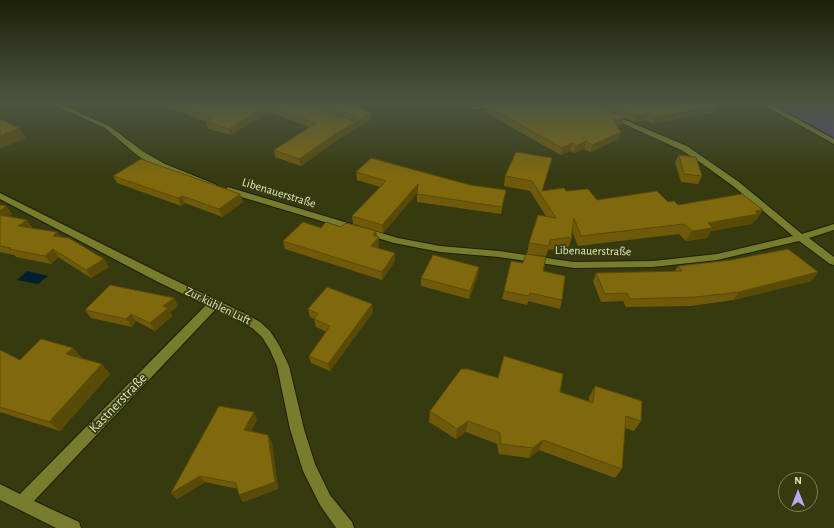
<!DOCTYPE html>
<meta charset="utf-8">
<style>
body{margin:0}
#map{position:relative;width:834px;height:528px;overflow:hidden;background:#373a0f;font-family:"Alegreya Sans",sans-serif}
canvas{display:block}
.north{position:absolute;left:778px;top:472px;width:40px;height:40px;box-sizing:border-box;background:#373a0f;border:1px solid #7c7f56;border-radius:50%;rotate:0deg;font-size:11px;font-weight:700;line-height:16px;text-align:center;color:#e3e7c0}
.north::after{content:'';display:block;margin:auto;width:14px;height:18px;background:#baaaf6;clip-path:polygon(50% 0,100% 100%,50% 72%,0 100%)}
</style>
<div id="map">
<canvas width="834" height="528"></canvas>
<div class="north">N</div>
</div>
<script>
const context = document.querySelector('canvas').getContext('2d');
context.lineJoin = 'round';
function fillPath(path, color) { context.fillStyle = color; context.fill(path, 'evenodd'); }
const shape = rows => new Path2D(rows.map(r => 'M' + r).join(''));
function stroke(path, color, width, dash) { context.strokeStyle = color; context.lineWidth = width; context.lineCap = dash ? 'butt' : 'round'; context.setLineDash(dash || []); context.stroke(path); }
function drawText(font, color, halo, rows, align = 'center') {
  context.font = font + ' "Alegreya Sans",sans-serif'; context.lineWidth = 3.5; context.setLineDash([]); context.textBaseline = 'middle'; context.strokeStyle = halo; context.fillStyle = color; for (const [text, x, y, turn = 0] of rows) {
    context.save(); context.translate(x, y); context.rotate((+turn || 0) * Math.PI / 180); context.textAlign = isNaN(turn) ? turn : align; if (halo) context.strokeText(text, 0, 0); context.fillText(text, 0, 0); context.restore();
  }
}
fillPath(shape([
 [772,104,834,104,834,138,826,133]
]), '#55497e');
fillPath(shape([
 [27,271,48,276,38,284,17,280]
]), '#001f2f');
const minor = shape([
 [52,104,60,104,109,126,144,152,165,164,217,185,213,187,210,187,159,168,138,156,105,128,52,104],
 [486,104,499,104,475,110,472,108,486,104],
 [762,104,770,104,834,139,834,144,762,104],
 [609,115,613,115,687,146,739,182,802,234,834,224,834,230,809,238,834,257,834,265,830,264,799,241,717,260,653,267,574,268,499,257,440,252,394,243,225,192,224,190,228,187,231,188,398,238,440,246,499,251,574,262,653,261,717,254,793,236,733,186,697,160,681,150,609,117,609,115],
 [0,193,166,276,246,314,260,322,270,331,279,345,289,366,304,429,315,464,330,495,352,522,354,528,336,528,320,505,303,471,290,429,277,366,270,350,262,337,252,328,216,309,34,501,79,522,81,528,56,528,0,500,0,484,20,494,206,305,158,282,0,199,0,193]
]);
stroke(minor, '#1e2007', 2);
fillPath(minor, '#777d2c');
fillPath(shape([
 [159,104,300,104,330,113,307,106,305,104,351,104,372,119,336,141,301,166,275,157,274,150,310,127,268,112,231,135,208,129,206,122,207,122],
 [498,104,715,104,714,112,652,124,646,120,634,122,624,118,621,125,617,126,619,139,590,152,584,149,574,153,570,151,561,155,486,113,487,106],
 [679,155,702,176,698,184,681,182,675,162],
 [552,158,542,191,566,191,597,200,668,202,678,205,763,210,756,220,754,221,751,224,711,231,707,238,686,241,679,234,578,246,572,231,571,240,567,251,566,248,548,250,546,256,527,254,529,243,546,216,530,191,504,186,505,176],
 [356,172,504,198,501,214,417,202,417,193,383,233,353,224,352,216,380,187,357,180],
 [113,176,240,194,243,202,222,217,185,203,181,206,117,183],
 [0,205,6,206,12,214,9,216,32,227,32,228,60,237,109,267,91,278,58,257,51,264,16,257,14,255,0,252],
 [341,227,376,231,377,236,379,245,377,248,395,261,382,280,285,249,283,241,321,228],
 [678,266,818,272,811,281,733,300,691,306,626,307,623,301,601,302,593,281,596,273,675,271],
 [479,267,478,275,469,299,421,286,421,278],
 [543,271,562,300,560,309,528,301,527,305,502,299,504,291],
 [174,298,178,306,170,312,172,316,155,331,136,321,132,327,91,318,85,310],
 [308,309,373,312,330,371,311,363,309,356,327,332,316,327,314,319,310,317],
 [73,348,81,357,81,358,110,374,60,431,0,412,0,350,20,360],
 [498,378,560,392,589,401,589,397,595,386,641,421,634,431,625,428,622,469,615,478,539,450,529,458,499,454,497,444,466,432,456,439,429,422,430,411],
 [257,419,251,431,268,435,272,443,278,489,243,502,239,495,238,489,205,482,177,499,171,493]
]), '#6e5a0a');
fillPath(shape([
 [718,105,714,112,652,124,655,117],
 [266,106,268,112,231,135,229,129],
 [371,113,372,119,336,141,301,166,299,159,335,134],
 [648,113,646,120,634,122,636,115],
 [624,118,621,125,611,127,613,120],
 [19,128,26,138,0,149,0,136],
 [621,132,619,139,590,152,592,145],
 [586,141,584,149,574,153,576,146],
 [572,143,570,151,561,155,562,148],
 [418,184,418,192,383,233,382,225],
 [240,194,243,202,222,217,219,209],
 [182,196,185,203,181,206,178,198],
 [6,206,12,214,2,221,0,219,0,211],
 [763,210,756,220,754,221,751,224,711,231,707,238,686,241,692,231,708,223],
 [27,220,32,227,24,233,18,226],
 [376,231,377,239,379,237,379,245,372,254,371,246,373,235],
 [57,232,63,240,53,236],
 [53,249,58,257,51,264,45,256],
 [395,253,395,261,382,280,382,272],
 [104,259,109,267,91,278,86,270],
 [479,267,478,275,469,299,470,291],
 [818,272,811,281,733,300,739,292],
 [174,298,178,306,170,312,172,316,155,331,150,323,163,306],
 [372,304,373,312,330,371,328,364],
 [131,314,136,321,132,327,126,319],
 [73,348,81,357,75,364,66,354],
 [102,364,110,374,60,431,49,422],
 [254,412,257,419,249,437,244,430],
 [468,421,466,432,456,439,457,429],
 [268,435,272,443,278,489,243,502,239,495],
 [543,440,539,450,529,458,533,448],
 [200,476,205,482,177,499,171,493]
]), '#5a4a08');
const building = shape([
 [174,104,300,104,354,121,359,117,320,104,351,104,371,113,335,134,299,159,274,150,316,123,266,106,229,129,206,122,213,118,174,104],
 [498,104,592,104,624,118,613,120,621,132,592,145,586,141,576,146,572,143,562,148,487,106,498,104],
 [609,104,715,104,718,105,655,117,648,113,636,115,609,104],
 [0,119,19,128,0,136,0,119],
 [516,152,552,158,542,191,564,188,566,191,588,189,597,200,657,191,668,202,674,201,678,205,742,194,763,210,755,211,758,214,708,223,713,228,692,231,684,224,581,236,574,218,571,240,569,237,550,240,549,246,529,243,538,215,556,218,532,181,505,176,516,152],
 [679,155,696,157,702,176,684,174,679,155],
 [371,158,470,185,506,190,502,207,417,194,418,184,382,225,352,216,386,181,356,172,371,158],
 [141,159,240,194,219,209,182,196,178,198,113,176,141,159],
 [0,205,6,206,0,211,0,205],
 [0,215,27,220,18,226,57,232,53,236,69,238,104,259,86,270,53,249,45,256,9,249,11,248,0,246,0,215],
 [303,222,321,228,326,222,341,227,346,223,376,231,373,235,379,237,371,246,395,253,382,272,283,241,303,222],
 [788,249,818,272,739,292,696,297,630,299,627,293,605,294,596,273,682,271,678,266,731,260,788,249],
 [526,254,546,257,543,271,565,276,562,300,530,293,529,296,504,291,511,261,523,263,526,254],
 [433,255,479,267,470,291,421,278,433,255],
 [110,285,174,298,163,306,168,308,150,323,131,314,126,319,85,310,110,285],
 [327,287,372,304,328,364,309,356,330,326,314,319,318,314,308,309,327,287],
 [41,339,73,348,66,354,102,364,49,422,0,407,0,350,20,360,41,339],
 [504,356,563,374,560,392,593,403,595,386,642,401,641,421,626,416,622,469,543,440,533,448,501,444,500,433,468,421,457,429,430,411,461,369,468,369,498,378,504,356],
 [219,406,254,412,244,430,268,435,275,482,239,495,236,483,200,476,171,493,219,406]
]);
fillPath(building, '#80690c');
stroke(building, '#5a4a08', 1);
const sky = context.createLinearGradient(0, 0, 0, 178);
sky.addColorStop(0, '#1e2008');
sky.addColorStop(0.58, '#4d5542');
sky.addColorStop(1, '#4d554200');
context.fillStyle = sky;
context.fillRect(0, 0, 834, 178);
drawText('12px', '#e3e7c0', '#373a0f', [
 ["Libenauerstraße",279,193,17],
 ["Libenauerstraße",593,251,1],
 ["Zur kühlen Luft",218,306,26]
]);
drawText('14px', '#e3e7c0', '#373a0f', [
 ["Kastnerstraße",118,403,-46]
]);
</script>
